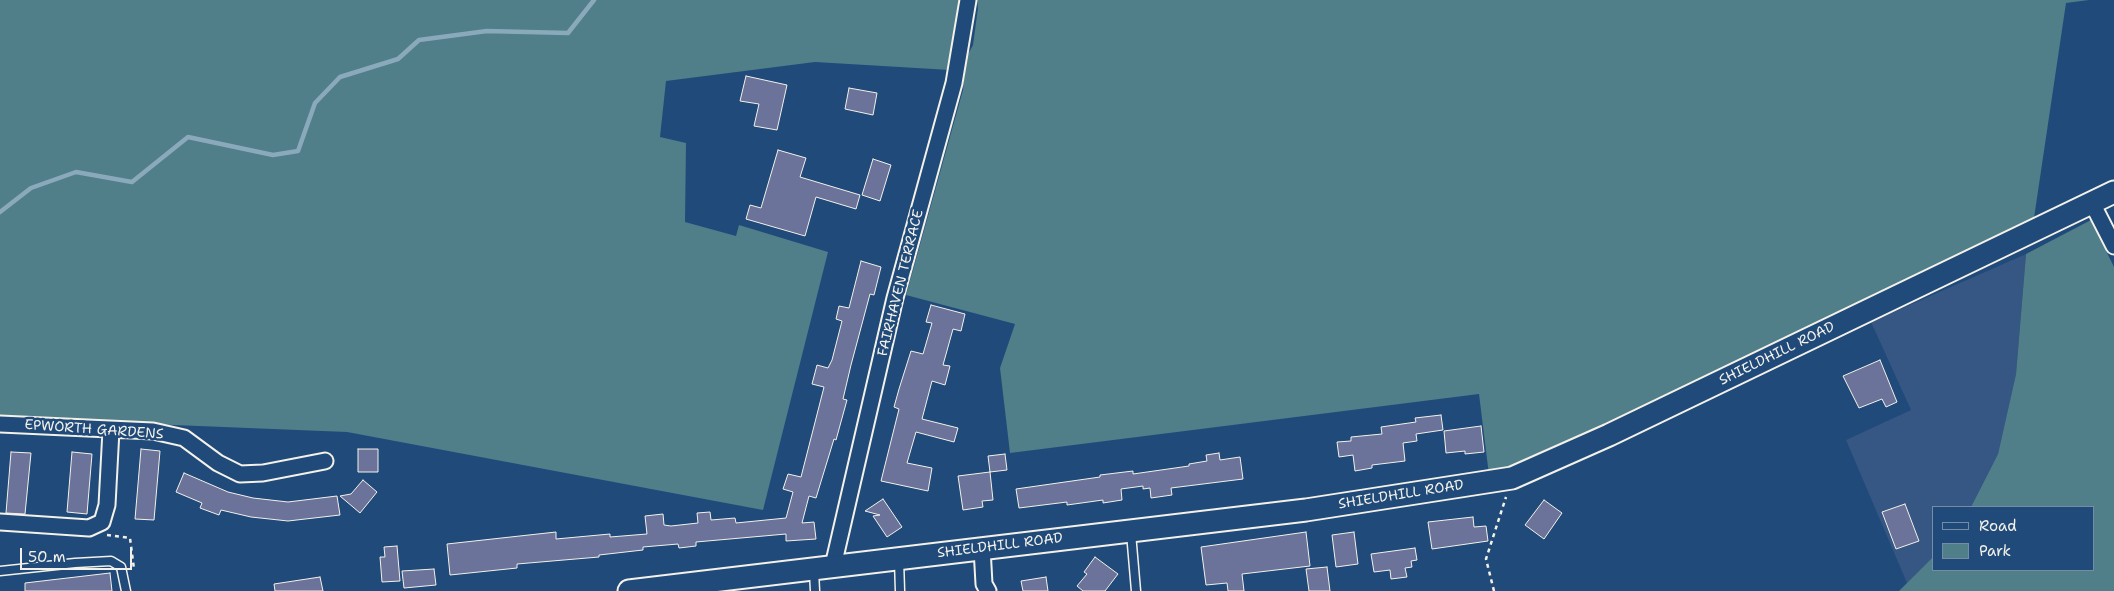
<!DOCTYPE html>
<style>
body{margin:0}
#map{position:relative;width:2114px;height:591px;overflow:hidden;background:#1f4a7a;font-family:"Shantell Sans",sans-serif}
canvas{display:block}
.legend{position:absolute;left:1932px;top:506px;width:162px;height:65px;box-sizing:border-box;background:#1f4a7a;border:1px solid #748da6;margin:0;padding:6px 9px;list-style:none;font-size:15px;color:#f4f1e8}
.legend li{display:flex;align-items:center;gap:10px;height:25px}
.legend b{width:25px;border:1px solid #748da6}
.scale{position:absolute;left:20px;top:548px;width:112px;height:22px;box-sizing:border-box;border:2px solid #f4f1e8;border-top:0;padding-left:6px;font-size:15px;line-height:18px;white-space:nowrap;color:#f4f1e8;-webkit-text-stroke:4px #1f4a7a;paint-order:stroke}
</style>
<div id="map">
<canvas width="2114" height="591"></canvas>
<ul class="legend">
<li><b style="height:6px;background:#1f4a7a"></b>Road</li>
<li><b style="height:14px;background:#507e89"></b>Park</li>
</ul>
<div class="scale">50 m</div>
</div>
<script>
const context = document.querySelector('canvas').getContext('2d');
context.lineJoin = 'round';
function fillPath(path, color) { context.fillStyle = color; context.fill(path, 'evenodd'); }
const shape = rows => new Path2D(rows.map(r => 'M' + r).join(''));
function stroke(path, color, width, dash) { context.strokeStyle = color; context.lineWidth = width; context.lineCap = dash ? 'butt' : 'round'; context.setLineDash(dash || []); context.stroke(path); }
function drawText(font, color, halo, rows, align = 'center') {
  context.font = font + ' "Shantell Sans",sans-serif'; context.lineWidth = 5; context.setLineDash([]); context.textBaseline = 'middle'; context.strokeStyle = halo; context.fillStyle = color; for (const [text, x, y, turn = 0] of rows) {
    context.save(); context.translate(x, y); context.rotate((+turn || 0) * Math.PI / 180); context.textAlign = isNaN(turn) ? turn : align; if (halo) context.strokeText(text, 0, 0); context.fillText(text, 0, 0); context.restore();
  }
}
fillPath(shape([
 [2026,254,2016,374,1998,454,1971,507,1933,507,1933,557,1907,583,1846,440,1911,410,1871,322]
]), '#365684');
fillPath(shape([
 [0,0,961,0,950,70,815,62,666,81,660,137,686,143,685,222,736,236,739,225,828,252,763,510,347,432,0,418],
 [977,0,2089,0,2066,3,2034,218,1660,399,1575,439,1489,475,1479,394,1010,453,1000,368,1015,324,906,295,963,90,966,58,973,45,978,8],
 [2091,220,2114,267,2114,591,1899,591,1933,557,1933,570,2093,570,2093,507,1971,507,1998,454,2016,374,2026,254]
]), '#507e89');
stroke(shape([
 [0,212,31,188,76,172,132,182,188,137,273,155,298,151,315,103,340,77,398,59,419,40,487,31,568,33,594,0]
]), '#8aaabc', 4.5);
const building = shape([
 [746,76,787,85,777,130,754,126,759,104,740,101,746,76],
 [849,88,877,93,873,115,845,109,849,88],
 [778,150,806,158,800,177,860,195,856,209,816,197,805,236,746,219,750,205,761,208,778,150],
 [873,159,891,165,880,201,862,195,873,159],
 [861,261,881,267,874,295,870,294,851,365,843,399,847,400,836,440,834,439,816,498,809,496,802,523,814,522,816,539,786,541,786,534,696,542,696,546,679,548,678,544,643,547,643,550,599,555,599,557,517,564,517,568,450,575,447,544,556,532,556,539,610,534,610,537,647,534,645,516,663,514,664,525,671,526,698,523,697,513,710,512,711,520,735,518,736,523,786,518,793,492,783,489,788,474,801,477,824,387,812,384,817,365,828,368,832,360,842,321,836,319,839,306,849,308,861,261],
 [931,305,965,314,961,331,953,329,943,365,950,366,945,385,932,381,922,419,958,428,954,442,916,432,907,463,932,468,928,491,881,481,899,409,894,407,899,389,911,351,923,354,932,323,926,322,931,305],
 [1880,360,1897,402,1886,407,1882,399,1859,408,1843,376,1880,360],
 [1441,415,1443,430,1416,434,1417,441,1403,443,1405,461,1372,465,1372,468,1355,471,1353,455,1339,457,1337,442,1351,441,1351,437,1382,434,1381,427,1416,422,1415,418,1441,415],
 [1481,426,1484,452,1465,454,1465,451,1446,453,1444,431,1481,426],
 [141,449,160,451,154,520,135,519,141,449],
 [358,449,378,449,378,472,358,472,358,449],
 [11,452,31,453,25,514,6,513,11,452],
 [72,452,92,454,87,514,67,512,72,452],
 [1219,453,1220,460,1240,457,1243,479,1171,488,1172,495,1151,498,1150,488,1143,489,1143,486,1121,489,1122,500,1103,503,1103,500,1067,505,1067,502,1019,508,1016,489,1100,477,1100,475,1133,471,1133,474,1189,466,1189,464,1207,461,1206,455,1219,453],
 [1005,454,1007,470,990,472,988,456,1005,454],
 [990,472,993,500,982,501,983,507,963,510,958,476,990,472],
 [184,473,228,492,253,498,288,502,337,496,340,515,288,521,251,517,221,510,219,515,200,508,202,503,176,492,184,473],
 [363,480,377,492,360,513,340,496,351,494,363,480],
 [883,499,902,527,887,537,873,516,880,515,865,511,883,499],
 [1544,500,1562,513,1544,539,1525,525,1544,500],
 [1905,504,1919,541,1896,549,1882,512,1905,504],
 [1473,517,1474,527,1486,526,1488,541,1432,549,1428,522,1473,517],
 [1306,532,1310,566,1242,574,1244,591,1228,591,1227,583,1206,585,1201,547,1306,532],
 [1354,532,1358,564,1336,567,1332,535,1354,532],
 [397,546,400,581,382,582,380,557,385,557,384,547,397,546],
 [1415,548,1417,560,1411,561,1412,567,1405,568,1407,577,1391,579,1390,570,1374,572,1371,554,1415,548],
 [1095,557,1118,574,1105,591,1083,591,1077,586,1087,574,1084,572,1095,557],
 [1327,567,1330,591,1309,591,1306,569,1327,567],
 [434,569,436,585,404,588,402,571,434,569],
 [110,573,112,591,25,591,25,583,110,573],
 [320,577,323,591,275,591,274,584,320,577],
 [1046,577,1048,591,1023,591,1021,581,1046,577]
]);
fillPath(building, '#6b739a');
stroke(building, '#f4f1e8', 1);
const lane = shape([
 [1131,533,1136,591],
 [899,560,900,591],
 [0,571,75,563,111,561,121,567,126,591],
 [814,571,815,591]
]);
const street = shape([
 [2092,203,2114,246],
 [0,424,153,431,184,438,218,463,240,474,263,473,325,461],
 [0,522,89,528,102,522,107,505,111,430],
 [982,548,984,584,988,591],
 [833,566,895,298,954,83,968,0]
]);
const secondary = shape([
 [629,591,1306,510,1512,478,1609,435,2114,192]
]);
stroke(lane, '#f4f1e8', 11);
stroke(street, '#f4f1e8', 19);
stroke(secondary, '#f4f1e8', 25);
stroke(shape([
 [107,535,130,538,134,569],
 [1494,591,1486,559,1506,497]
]), '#f4f1e8', 2.5, [4, 4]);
stroke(lane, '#1f4a7a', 8);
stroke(street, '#1f4a7a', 15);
stroke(secondary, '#1f4a7a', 21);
drawText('14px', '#f4f1e8', '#1f4a7a', [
 ["FAIRHAVEN TERRACE",901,283,-76],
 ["SHIELDHILL ROAD",1777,354,-26],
 ["EPWORTH GARDENS",94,430,4],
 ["SHIELDHILL ROAD",1401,495,-9],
 ["SHIELDHILL ROAD",1000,546,-7]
]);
</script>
